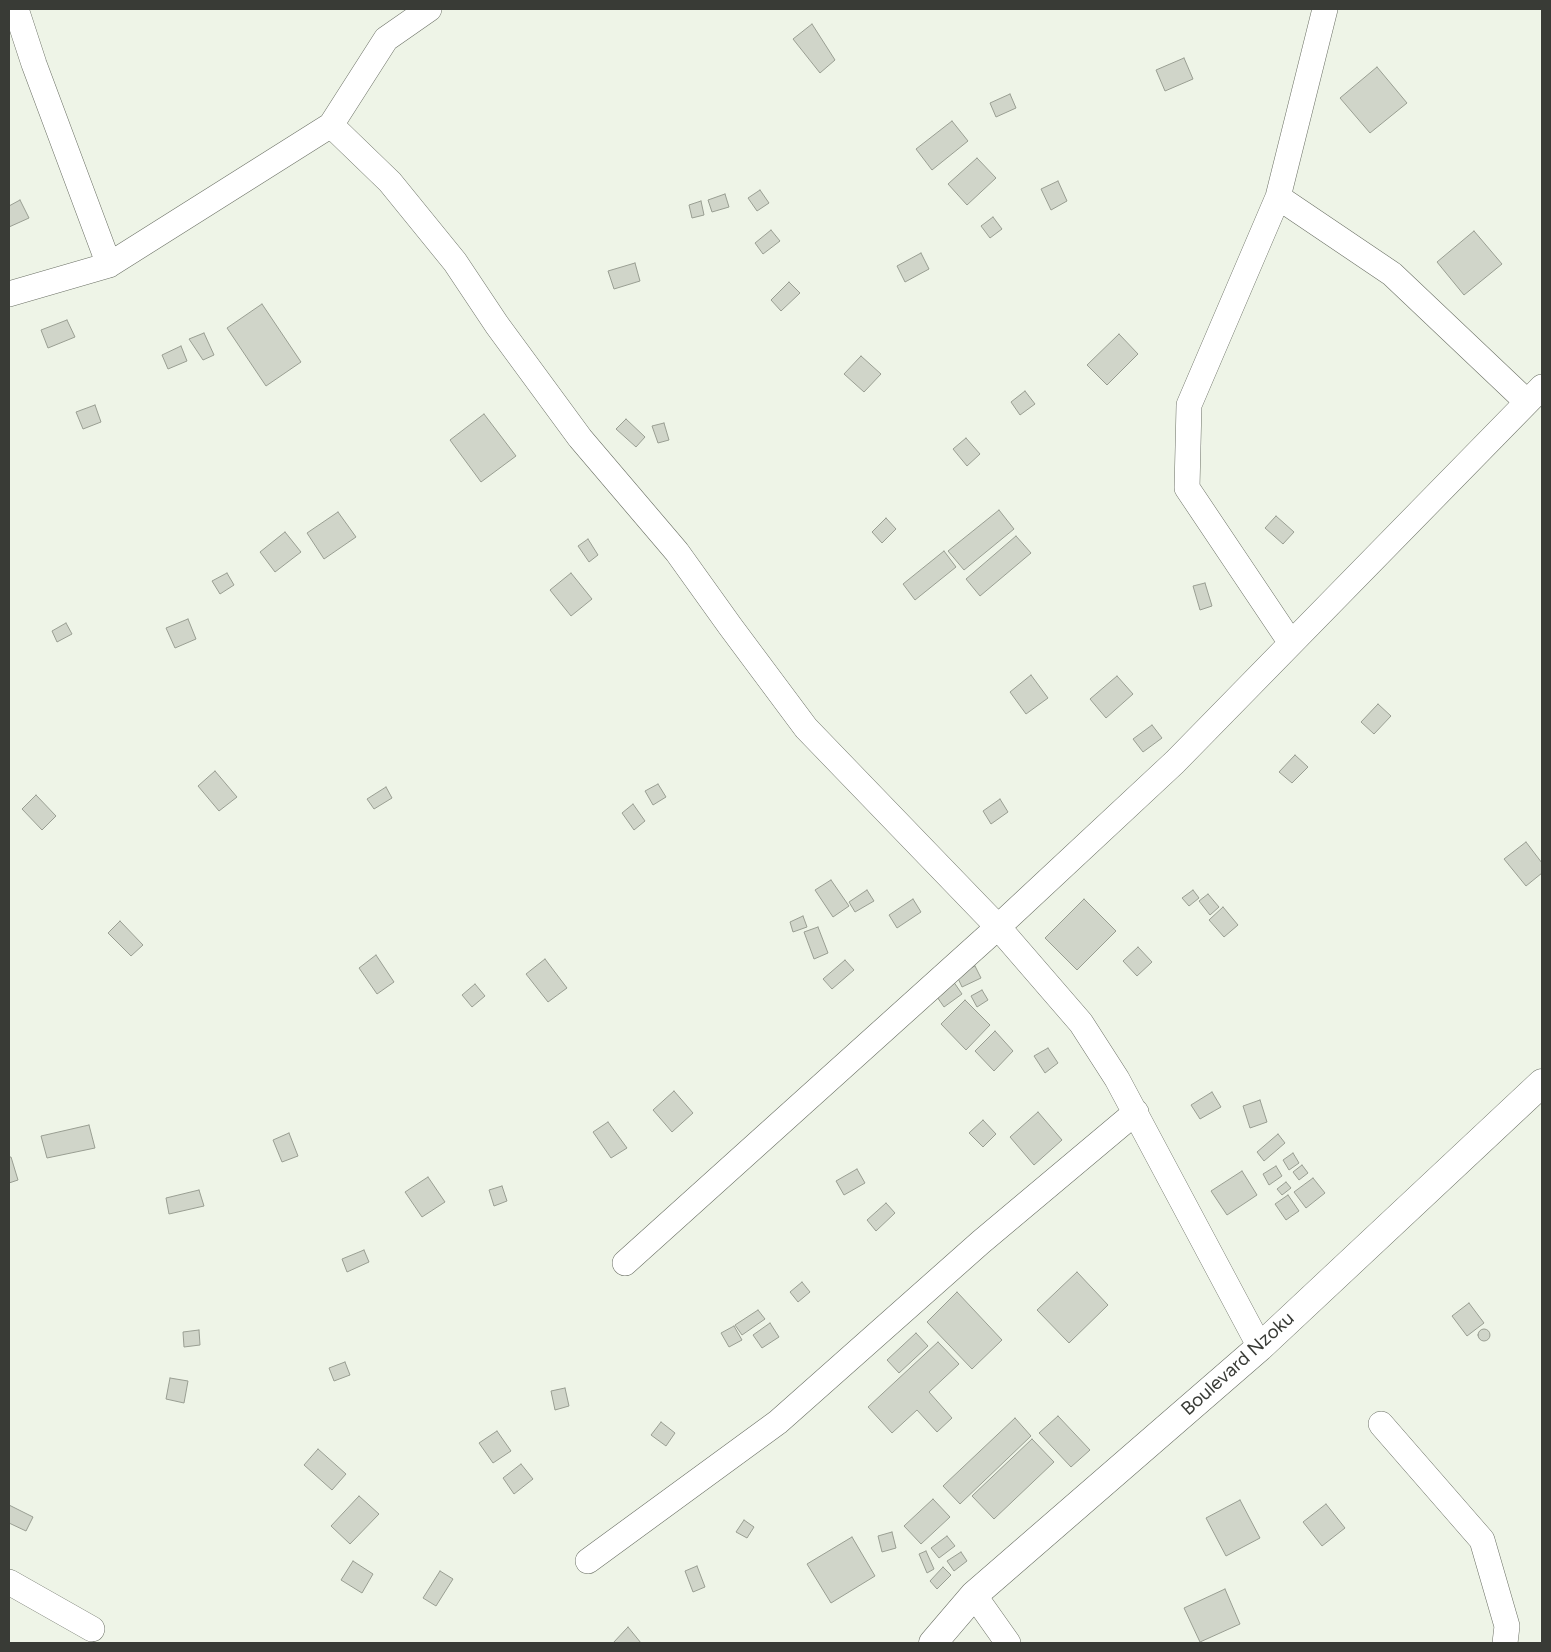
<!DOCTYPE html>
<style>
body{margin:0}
#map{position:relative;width:1551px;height:1652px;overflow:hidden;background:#eef4e7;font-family:Figtree,sans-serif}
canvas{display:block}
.frame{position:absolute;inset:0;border:10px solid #393b36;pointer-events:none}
</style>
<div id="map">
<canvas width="1551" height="1652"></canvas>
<div class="frame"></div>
</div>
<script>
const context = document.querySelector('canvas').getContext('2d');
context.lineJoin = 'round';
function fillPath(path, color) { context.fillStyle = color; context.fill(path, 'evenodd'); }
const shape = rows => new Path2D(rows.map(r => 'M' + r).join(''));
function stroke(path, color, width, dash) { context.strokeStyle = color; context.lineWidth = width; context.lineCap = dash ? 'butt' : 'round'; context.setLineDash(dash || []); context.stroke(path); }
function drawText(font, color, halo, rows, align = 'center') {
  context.font = font + ' Figtree,sans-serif'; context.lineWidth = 5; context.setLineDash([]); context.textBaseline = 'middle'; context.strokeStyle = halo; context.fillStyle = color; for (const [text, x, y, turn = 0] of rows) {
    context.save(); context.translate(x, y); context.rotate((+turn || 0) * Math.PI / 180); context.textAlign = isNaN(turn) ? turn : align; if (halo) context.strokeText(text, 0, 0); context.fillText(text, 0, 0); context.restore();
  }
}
const building = shape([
 [812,24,835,60,820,73,793,39,812,24],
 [1184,58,1193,79,1165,91,1156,70,1184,58],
 [1377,67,1407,103,1370,133,1340,98,1377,67],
 [1010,94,1016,108,996,117,990,103,1010,94],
 [952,121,968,141,932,170,916,149,952,121],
 [977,158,996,178,967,205,948,184,977,158],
 [1058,181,1067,201,1051,210,1041,189,1058,181],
 [760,190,769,203,757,211,748,198,760,190],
 [725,194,729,207,712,212,708,200,725,194],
 [20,200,29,218,9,227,9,206,20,200],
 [701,201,704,215,692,218,689,205,701,201],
 [993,217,1002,229,990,238,981,226,993,217],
 [771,230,780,241,763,254,755,243,771,230],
 [1474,231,1502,264,1464,295,1437,262,1474,231],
 [921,253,929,269,905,282,897,266,921,253],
 [635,263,640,281,614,289,608,271,635,263],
 [789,282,800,293,781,311,771,300,789,282],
 [262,304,301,362,266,386,227,328,262,304],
 [67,320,75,337,48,348,41,330,67,320],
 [204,333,214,355,203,360,189,339,204,333],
 [1119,334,1138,354,1107,385,1087,365,1119,334],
 [181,346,187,361,168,369,162,355,181,346],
 [861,356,881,374,864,392,844,374,861,356],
 [1025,391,1035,404,1020,415,1011,402,1025,391],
 [95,405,101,422,83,429,76,412,95,405],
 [484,414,516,456,481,482,450,440,484,414],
 [626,419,645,437,636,447,616,429,626,419],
 [664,423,669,440,658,443,652,426,664,423],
 [966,438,980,454,967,466,953,449,966,438],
 [999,510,1014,529,964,570,948,551,999,510],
 [338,512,356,537,324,559,307,533,338,512],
 [1276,516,1294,532,1283,544,1265,528,1276,516],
 [886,518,896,529,882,543,872,532,886,518],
 [285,532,301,552,275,572,260,552,285,532],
 [1016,536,1031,553,980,596,966,579,1016,536],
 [588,539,598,555,589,562,578,546,588,539],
 [944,551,956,567,915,600,903,584,944,551],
 [227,573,234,585,220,594,212,581,227,573],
 [571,573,592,599,571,616,550,590,571,573],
 [1205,583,1212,606,1200,610,1193,586,1205,583],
 [188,619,196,639,175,648,166,628,188,619],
 [66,623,72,634,57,642,52,631,66,623],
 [1031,675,1048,698,1026,714,1010,692,1031,675],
 [1117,676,1133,694,1106,718,1090,699,1117,676],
 [1378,704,1391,716,1374,734,1361,722,1378,704],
 [1152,725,1162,738,1143,752,1133,739,1152,725],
 [1295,755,1308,767,1292,783,1279,772,1295,755],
 [215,771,237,797,219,811,198,786,215,771],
 [658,784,666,797,653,805,645,791,658,784],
 [386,787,392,798,374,809,367,799,386,787],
 [36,795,56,816,42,830,22,809,36,795],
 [1000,799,1008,812,991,824,983,811,1000,799],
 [633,804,645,821,634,830,622,813,633,804],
 [1526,842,1542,863,1542,873,1526,886,1504,859,1526,842],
 [831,880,849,906,833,917,815,890,831,880],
 [867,890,874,901,855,912,849,902,867,890],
 [1193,890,1199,898,1189,906,1182,898,1193,890],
 [1208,894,1219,907,1210,915,1199,901,1208,894],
 [913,899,921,912,897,928,889,915,913,899],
 [1084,899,1116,931,1077,970,1045,938,1084,899],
 [1223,907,1238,925,1224,937,1209,920,1223,907],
 [803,916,807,927,793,932,790,922,803,916],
 [120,921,143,945,131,956,108,933,120,921],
 [818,927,828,953,814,959,804,932,818,927],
 [1138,947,1152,962,1137,976,1123,961,1138,947],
 [376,955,394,982,377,994,359,968,376,955],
 [545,959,567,988,548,1002,526,974,545,959],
 [845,960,854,970,832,989,823,979,845,960],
 [975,966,981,978,962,987,956,974,975,966],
 [953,981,962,994,944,1007,935,994,953,981],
 [475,984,485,996,472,1007,462,995,475,984],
 [982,990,988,1000,977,1007,971,996,982,990],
 [965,1000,990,1025,966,1050,941,1024,965,1000],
 [995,1031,1013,1051,994,1071,975,1051,995,1031],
 [1048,1048,1058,1063,1045,1073,1034,1056,1048,1048],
 [674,1091,693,1113,672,1132,653,1110,674,1091],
 [1212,1092,1221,1107,1200,1119,1191,1105,1212,1092],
 [1260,1100,1267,1122,1250,1128,1243,1106,1260,1100],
 [1038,1112,1062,1140,1034,1165,1010,1137,1038,1112],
 [983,1120,996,1134,983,1147,969,1133,983,1120],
 [608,1122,627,1148,611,1158,593,1132,608,1122],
 [89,1125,95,1148,47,1158,41,1136,89,1125],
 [289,1133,298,1156,282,1162,273,1140,289,1133],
 [1278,1134,1285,1143,1264,1161,1257,1152,1278,1134],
 [1293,1153,1299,1163,1289,1170,1283,1160,1293,1153],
 [9,1157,11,1157,18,1180,9,1183,9,1157],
 [1302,1165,1308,1173,1299,1180,1293,1172,1302,1165],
 [1276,1166,1282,1176,1269,1185,1263,1174,1276,1166],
 [857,1169,865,1183,844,1195,836,1181,857,1169],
 [1242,1171,1257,1195,1227,1215,1211,1191,1242,1171],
 [428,1177,445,1202,422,1217,405,1192,428,1177],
 [1313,1178,1325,1193,1306,1208,1294,1192,1313,1178],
 [1286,1182,1291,1188,1282,1195,1277,1189,1286,1182],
 [502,1186,507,1201,494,1206,489,1190,502,1186],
 [199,1190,204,1206,169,1214,166,1198,199,1190],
 [1288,1195,1299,1211,1286,1220,1275,1204,1288,1195],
 [886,1203,895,1213,876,1231,867,1220,886,1203],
 [364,1250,369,1262,347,1272,342,1259,364,1250],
 [1077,1272,1108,1305,1069,1343,1037,1310,1077,1272],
 [802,1282,810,1292,798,1302,790,1292,802,1282],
 [957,1292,1002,1340,972,1369,927,1322,957,1292],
 [1469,1303,1484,1323,1467,1336,1452,1316,1469,1303],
 [758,1310,765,1319,742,1335,735,1325,758,1310],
 [770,1323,779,1337,762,1348,753,1335,770,1323],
 [734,1326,742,1340,729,1347,721,1333,734,1326],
 '1478 1335a6 6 0 1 1 12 0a6 6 0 1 1-12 0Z',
 [199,1330,200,1345,184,1347,183,1332,199,1330],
 [916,1333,928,1346,899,1373,887,1360,916,1333],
 [938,1342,959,1364,929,1392,952,1418,937,1432,917,1410,892,1433,868,1407,938,1342],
 [345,1362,350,1375,334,1381,329,1368,345,1362],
 [170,1378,188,1381,184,1403,166,1399,170,1378],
 [565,1388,569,1406,555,1410,551,1391,565,1388],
 [1058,1416,1090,1450,1071,1467,1039,1433,1058,1416],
 [1015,1418,1031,1436,960,1504,943,1486,1015,1418],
 [661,1422,675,1433,666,1446,651,1435,661,1422],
 [497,1431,511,1451,493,1463,479,1443,497,1431],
 [1032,1439,1054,1462,994,1519,972,1496,1032,1439],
 [318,1449,346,1474,332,1490,304,1465,318,1449],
 [521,1464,533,1479,514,1494,503,1478,521,1464],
 [359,1496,379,1514,350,1544,331,1526,359,1496],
 [933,1499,950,1517,921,1544,904,1526,933,1499],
 [1240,1500,1260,1538,1226,1556,1206,1518,1240,1500],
 [1326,1504,1345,1528,1322,1546,1303,1522,1326,1504],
 [9,1505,33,1517,26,1531,9,1523,9,1505],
 [744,1520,754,1527,747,1538,736,1532,744,1520],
 [892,1532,896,1548,882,1552,878,1536,892,1532],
 [947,1536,955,1546,939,1558,931,1548,947,1536],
 [852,1537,875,1576,831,1603,807,1564,852,1537],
 [926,1551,934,1569,927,1573,919,1554,926,1551],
 [961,1552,967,1561,954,1571,947,1561,961,1552],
 [353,1561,373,1574,362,1593,341,1580,353,1561],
 [697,1566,705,1587,693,1592,685,1571,697,1566],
 [943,1567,951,1575,937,1589,930,1581,943,1567],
 [440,1571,453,1579,436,1606,423,1598,440,1571],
 [1225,1589,1240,1624,1200,1642,1184,1608,1225,1589],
 [628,1627,641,1643,613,1643,628,1627]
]);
fillPath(building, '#d0d5c9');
stroke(building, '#999e92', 1);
const minor = shape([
 [16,9,34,64,109,265],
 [331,125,390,182,455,262,497,325,580,438,677,552,730,626,806,728,998,927,1081,1023,1117,1079,1260,1347],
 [1278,197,1392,274,1527,402],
 [9,294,109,265,331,125,386,39,429,9],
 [1291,643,1187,488,1189,405,1278,197,1325,9],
 [625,1263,998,927,1175,762,1542,387],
 [1381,1424,1482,1540,1507,1626,1505,1643],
 [588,1561,778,1422,981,1242,1136,1112],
 [9,1582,92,1629],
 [974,1595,1008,1643]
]);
const tertiary = shape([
 [933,1643,974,1595,1260,1347,1542,1083]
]);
stroke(minor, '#6b7065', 26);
stroke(tertiary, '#6b7065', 29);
stroke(minor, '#fff', 25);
stroke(tertiary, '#fff', 28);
drawText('19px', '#393b36', '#fff', [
 ["Boulevard Nzoku",1238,1364,-42]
]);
</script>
